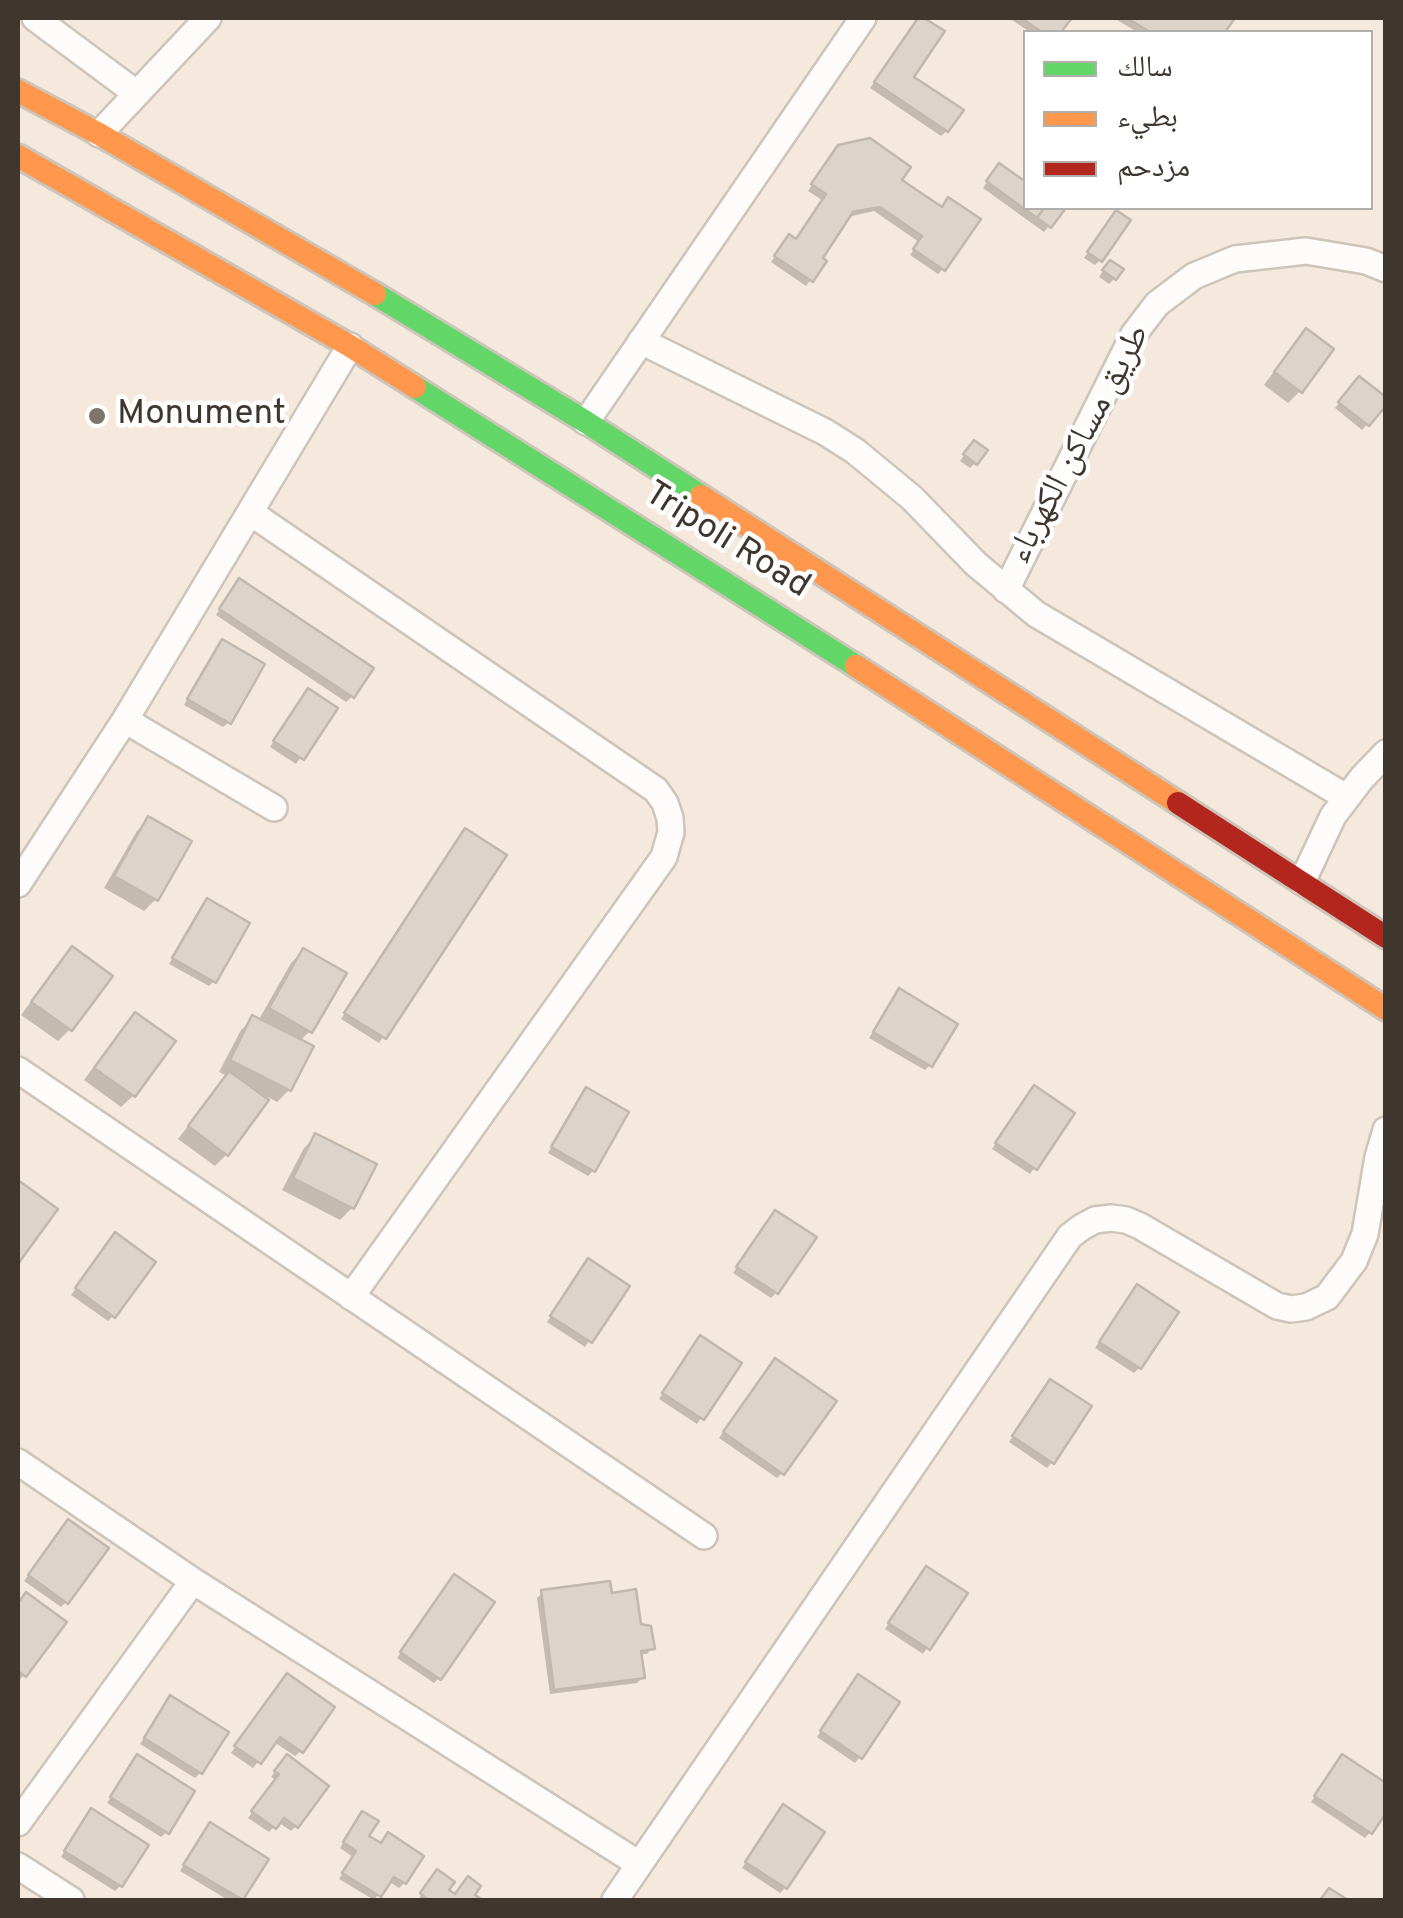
<!DOCTYPE html>
<meta charset="utf-8">
<style>
body{margin:0}
#map{position:relative;width:1403px;height:1918px;overflow:hidden;background:#f5e9dd;font-family:Overpass,"Noto Naskh Arabic",sans-serif}
canvas{display:block}
.frame{position:absolute;inset:0;border:20px solid #3f372e;pointer-events:none}
.legend{position:absolute;left:1023px;top:30px;width:350px;height:180px;box-sizing:border-box;background:#fff;border:2px solid #b2afab;margin:0;padding:12px 18px;list-style:none;font-size:30px;color:#3f372e}
.legend li{display:flex;align-items:center;gap:20px;height:50px}
.legend b{width:50px;border:2px solid #b2afab}
</style>
<div id="map">
<canvas width="1403" height="1918"></canvas>
<div class="frame"></div>
<ul class="legend">
<li><b style="height:12px;background:#63d668"></b>سالك</li>
<li><b style="height:12px;background:#ff974d"></b>بطيء</li>
<li><b style="height:12px;background:#b3261e"></b>مزدحم</li>
</ul>
</div>
<script>
const context = document.querySelector('canvas').getContext('2d');
context.lineJoin = 'round';
function fillPath(path, color) { context.fillStyle = color; context.fill(path, 'evenodd'); }
const shape = rows => new Path2D(rows.map(r => 'M' + r).join(''));
function stroke(path, color, width, dash) { context.strokeStyle = color; context.lineWidth = width; context.lineCap = dash ? 'butt' : 'round'; context.setLineDash(dash || []); context.stroke(path); }
function drawText(font, color, halo, rows, align = 'center') {
  context.font = font + ' Overpass,"Noto Naskh Arabic",sans-serif'; context.lineWidth = 9; context.setLineDash([]); context.textBaseline = 'middle'; context.strokeStyle = halo; context.fillStyle = color; for (const [text, x, y, turn = 0] of rows) {
    context.save(); context.translate(x, y); context.rotate((+turn || 0) * Math.PI / 180); context.textAlign = isNaN(turn) ? turn : align; if (halo) context.strokeText(text, 0, 0); context.fillText(text, 0, 0); context.restore();
  }
}
fillPath(shape([
 [920,18,941,32,911,77,947,131,941,136,870,88],
 [1009,18,1069,18,1057,32,1030,32],
 [1114,18,1232,18,1222,32,1137,32],
 [833,153,899,181,943,269,938,274,910,255,919,242,874,211,848,217,819,258,824,262,806,286,771,262,784,243,795,241,822,200,808,191],
 [994,172,1026,208,1063,208,1044,232,983,188],
 [1111,218,1100,260,1095,265,1084,258],
 [1105,268,1114,279,1109,284,1099,277],
 [1306,332,1300,391,1288,403,1264,385,1294,344],
 [1354,385,1386,402,1362,430,1335,408],
 [969,448,975,463,970,468,960,461],
 [234,587,370,669,352,697,346,702,216,615],
 [222,642,229,722,223,727,184,705,217,648],
 [303,696,334,708,296,764,270,747],
 [149,819,156,899,144,911,104,888,137,831],
 [460,837,504,856,379,1043,341,1019],
 [207,901,214,981,209,986,169,964],
 [72,949,70,1029,58,1041,21,1015,61,961],
 [303,951,310,1031,299,1042,289,1090,277,1102,268,1097,227,1154,215,1166,178,1139,227,1076,219,1072,241,1030,253,1018,258,1021,291,963],
 [899,992,930,1065,925,1070,869,1038],
 [135,1015,172,1042,133,1096,121,1107,84,1080,123,1027],
 [586,1090,593,1171,588,1176,548,1153],
 [1029,1094,1072,1114,1030,1174,992,1149],
 [316,1136,352,1208,340,1220,282,1190,304,1148],
 [770,1218,776,1293,771,1298,733,1273],
 [111,1241,113,1316,108,1321,71,1295],
 [584,1266,627,1286,585,1347,547,1322],
 [1132,1293,1139,1368,1134,1373,1095,1348],
 [695,1344,739,1363,697,1424,659,1399],
 [770,1366,782,1473,777,1478,719,1438],
 [1046,1387,1052,1462,1047,1468,1009,1442],
 [63,1527,66,1602,61,1607,24,1581],
 [921,1574,964,1594,923,1654,885,1629],
 [449,1583,439,1678,434,1683,397,1658],
 [542,1593,610,1596,638,1626,652,1648,647,1654,639,1654,643,1677,637,1683,550,1694,537,1598],
 [21,1600,63,1622,19,1681,18,1605],
 [282,1682,301,1751,295,1756,274,1742,253,1768,231,1753],
 [854,1683,897,1703,855,1763,817,1737],
 [165,1704,200,1773,195,1778,140,1744],
 [282,1762,296,1826,291,1831,278,1822,269,1832,248,1818,276,1780,271,1777],
 [132,1763,167,1832,161,1837,107,1803],
 [1337,1763,1370,1832,1365,1838,1311,1802],
 [779,1812,785,1888,780,1893,742,1868],
 [86,1817,120,1886,115,1891,61,1857],
 [357,1819,365,1837,404,1883,399,1888,388,1881,374,1900,339,1879,353,1857,340,1848],
 [206,1830,265,1860,239,1900,228,1900,180,1871],
 [433,1877,454,1897,471,1895,478,1900,418,1900]
]), '#0003');
const building = shape([
 [918,18,924,18,945,31,914,77,964,110,948,132,874,82,918,18],
 [1021,18,1072,18,1061,32,1042,32,1021,18],
 [1127,18,1235,18,1225,32,1150,32,1127,18],
 [870,138,911,167,902,180,942,207,948,197,981,219,945,271,913,249,922,236,880,207,853,212,823,258,827,261,813,282,774,256,789,234,796,239,826,194,811,184,838,145,870,138],
 [999,163,1026,182,1026,208,1044,208,1037,218,986,181,999,163],
 [1044,208,1066,208,1051,228,1037,218,1044,208],
 [1116,210,1131,220,1102,262,1087,252,1116,210],
 [1110,260,1124,269,1116,280,1102,270,1110,260],
 [1306,328,1334,349,1302,393,1274,372,1306,328],
 [1359,376,1386,397,1386,406,1369,426,1338,402,1359,376],
 [974,440,988,450,977,465,963,454,974,440],
 [239,578,374,668,354,698,219,609,239,578],
 [222,639,265,664,231,724,187,699,222,639],
 [308,688,338,708,304,760,273,741,308,688],
 [148,816,192,841,158,901,114,876,148,816],
 [465,828,507,855,386,1039,344,1013,465,828],
 [207,898,250,923,216,983,172,958,207,898],
 [72,946,113,976,72,1031,31,1002,72,946],
 [303,948,347,973,312,1033,269,1008,303,948],
 [899,988,958,1024,932,1067,873,1032,899,988],
 [135,1012,176,1041,135,1097,94,1068,135,1012],
 [252,1015,314,1046,291,1091,230,1060,252,1015],
 [229,1071,269,1100,228,1156,188,1126,229,1071],
 [1034,1085,1075,1113,1037,1170,995,1143,1034,1085],
 [586,1087,629,1112,595,1172,551,1147,586,1087],
 [315,1133,377,1164,354,1209,293,1178,315,1133],
 [18,1180,58,1209,18,1264,18,1180],
 [775,1210,817,1237,778,1294,736,1267,775,1210],
 [115,1232,156,1262,115,1318,75,1288,115,1232],
 [588,1258,630,1286,592,1343,550,1316,588,1258],
 [1137,1284,1179,1312,1141,1369,1099,1342,1137,1284],
 [700,1335,742,1363,704,1420,662,1393,700,1335],
 [775,1358,837,1401,784,1475,723,1432,775,1358],
 [1050,1379,1092,1406,1054,1464,1012,1436,1050,1379],
 [68,1519,109,1548,68,1604,28,1575,68,1519],
 [926,1566,968,1593,930,1650,888,1623,926,1566],
 [454,1574,495,1602,441,1680,400,1652,454,1574],
 [610,1581,612,1593,636,1589,641,1624,651,1626,655,1649,641,1651,645,1678,554,1690,541,1590,610,1581],
 [26,1592,67,1622,26,1677,18,1671,18,1603,26,1592],
 [287,1673,335,1707,303,1753,280,1737,261,1764,234,1746,287,1673],
 [858,1674,900,1702,862,1759,820,1731,858,1674],
 [170,1695,229,1732,202,1774,144,1738,170,1695],
 [137,1754,195,1791,169,1834,110,1797,137,1754],
 [287,1754,329,1786,298,1828,284,1818,276,1829,251,1811,279,1774,274,1771,287,1754],
 [1342,1754,1386,1783,1386,1813,1372,1834,1314,1796,1342,1754],
 [783,1804,825,1832,787,1889,745,1862,783,1804],
 [91,1808,149,1845,122,1887,64,1851,91,1808],
 [362,1811,379,1821,369,1836,381,1843,388,1832,424,1856,406,1884,394,1877,381,1897,342,1873,356,1851,343,1842,362,1811],
 [210,1822,269,1859,243,1900,183,1865,210,1822],
 [437,1869,455,1882,449,1890,455,1894,468,1876,481,1886,475,1895,483,1900,426,1900,427,1899,420,1893,437,1869],
 [1329,1888,1348,1900,1320,1900,1329,1888]
]);
fillPath(building, '#dcd3ca');
stroke(building, '#c0b7ae', 2.5);
const street = shape([
 [35,18,136,93],
 [99,134,208,18],
 [641,341,825,432,855,451,912,498,976,564,1036,614,1346,797],
 [586,422,863,18],
 [251,513,656,790,665,803,670,818,671,832,664,857,351,1297],
 [1006,590,1134,334,1157,304,1194,276,1235,259,1306,251,1366,261,1386,269],
 [125,720,274,808],
 [1302,882,1333,816,1362,778,1386,753],
 [18,884,125,720,350,346],
 [18,1070,704,1536],
 [18,1462,193,1581,639,1864],
 [18,1823,193,1581],
 [18,1866,71,1900],
 [615,1900,1070,1236,1082,1227,1095,1220,1111,1218,1126,1220,1140,1226,1277,1306,1291,1309,1306,1307,1327,1297,1354,1261,1365,1234,1378,1157,1386,1130]
]);
const fast = shape([
 [375,294,586,422,701,496],
 [415,387,856,666]
]);
const slow = shape([
 [18,91,99,134,375,294],
 [18,156,350,346,415,387],
 [701,496,1178,803],
 [856,666,1386,1009]
]);
const jam = shape([
 [1178,803,1386,937]
]);
stroke(street, '#cdc4ba', 30);
stroke(fast, '#cdc4ba', 28);
stroke(slow, '#cdc4ba', 28);
stroke(jam, '#cdc4ba', 28);
stroke(street, '#fefcfa', 25);
stroke(fast, '#63d668', 22);
stroke(slow, '#ff974d', 22);
stroke(jam, '#b3261e', 22);
for (const [x, y, r, color] of [
 [97,416,10,"#7f756b"]
]) { const dot = new Path2D(); dot.arc(x, y, r, 0, 2 * Math.PI); context.fillStyle = color; context.fill(dot); stroke(dot, '#fff', 4); }
drawText('35px', '#3f372e', '#fff', [
 ["Monument",117,416]
], 'left');
drawText('35px', '#3f372e', '#fff', [
 ["طريق مساكن الكهرباء",1081,445,-62],
 ["Tripoli Road",726,542,32]
]);
</script>
